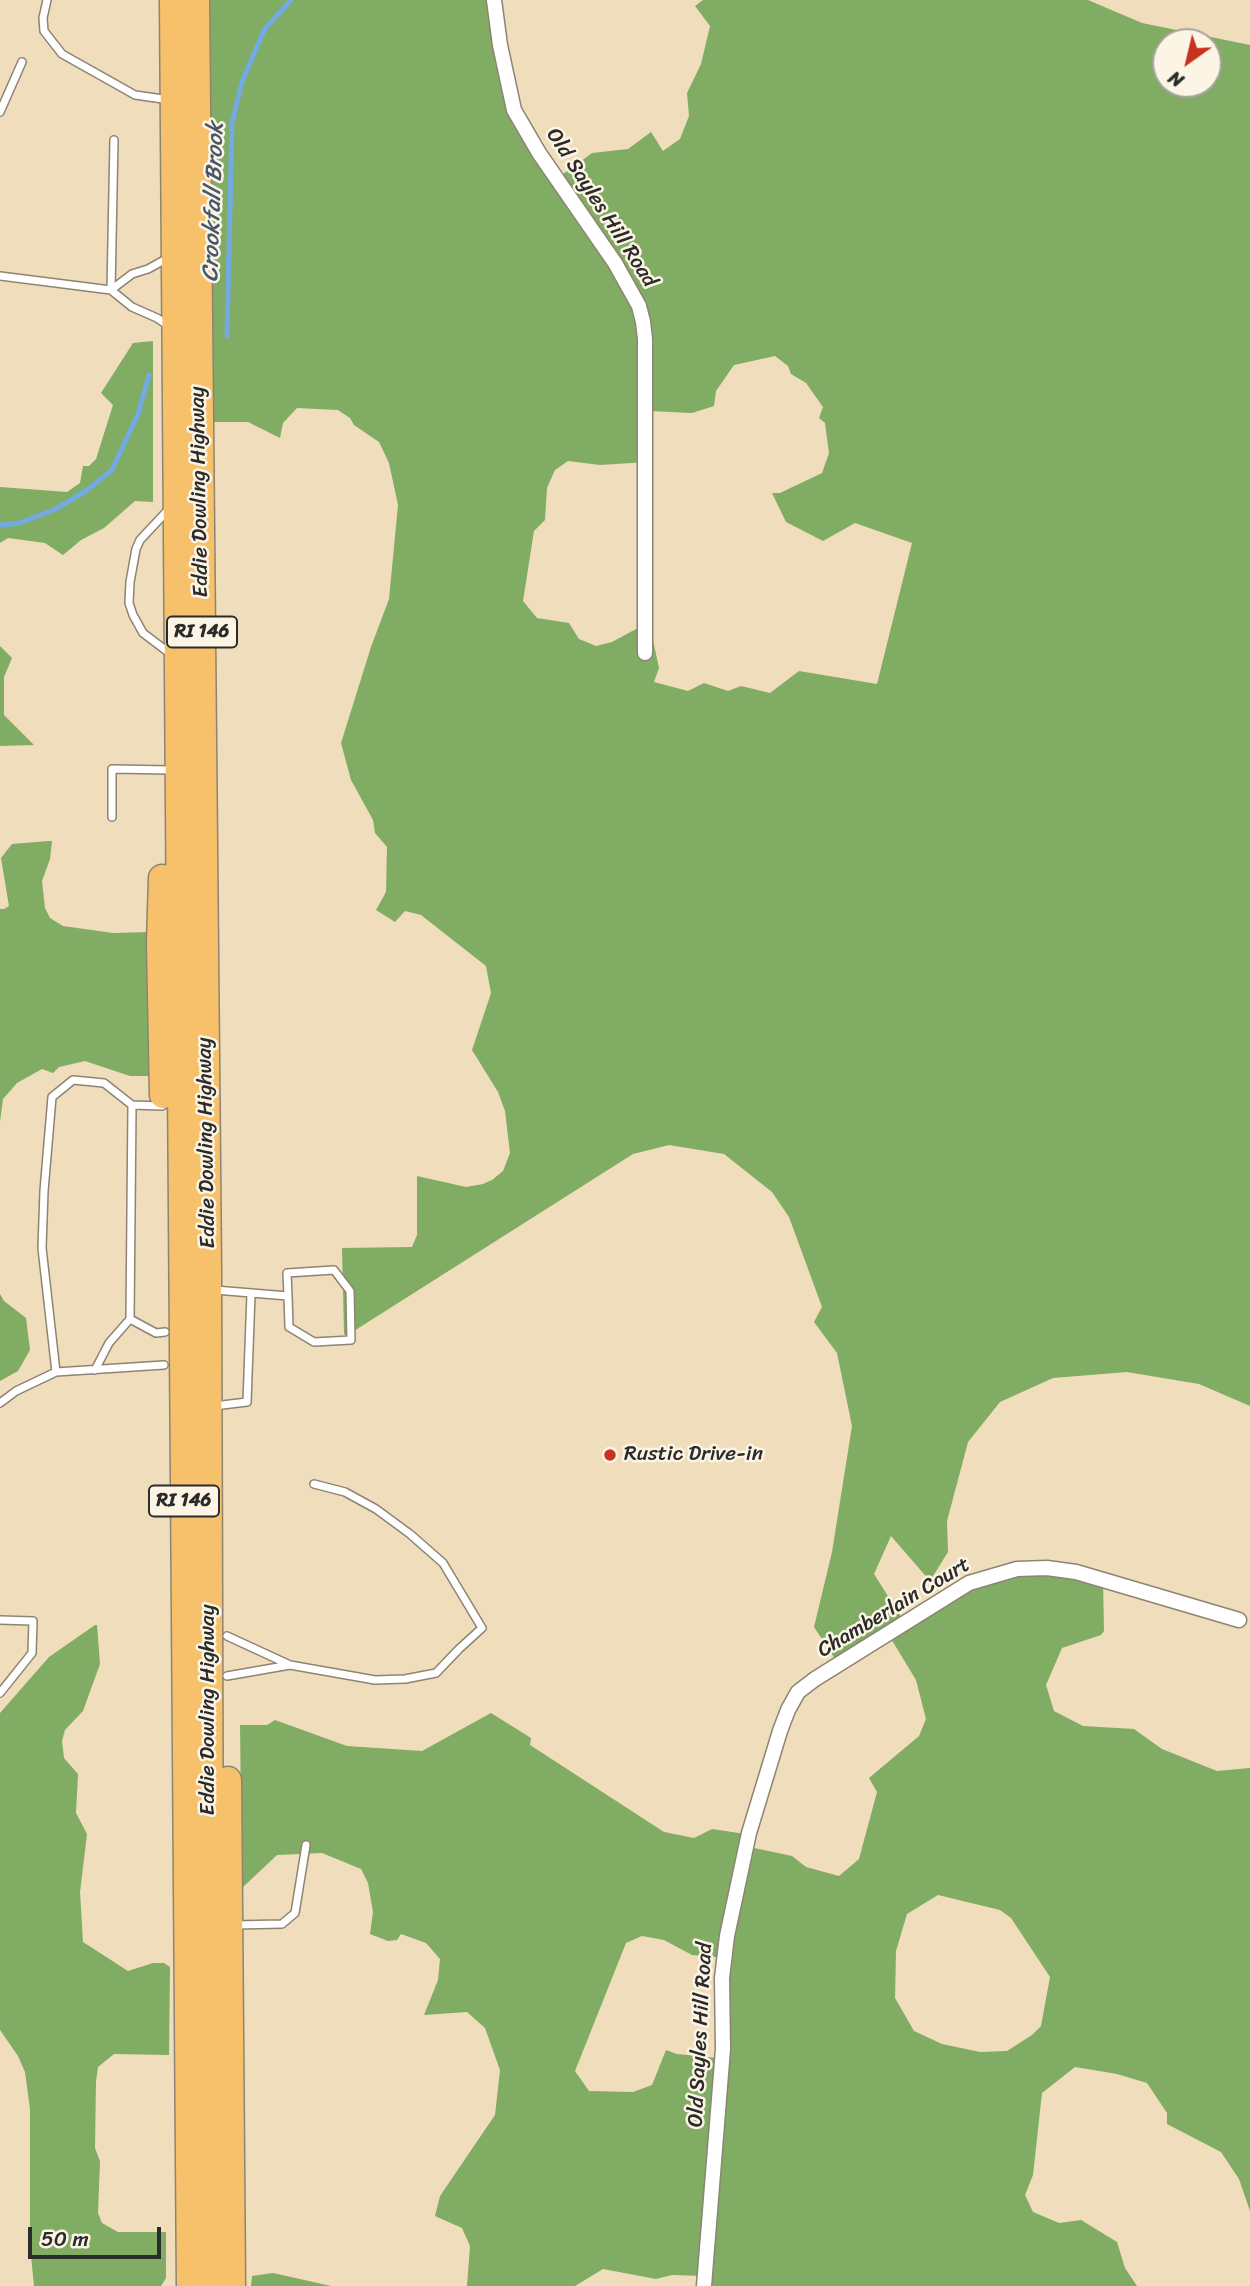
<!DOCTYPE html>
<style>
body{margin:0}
#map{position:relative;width:1250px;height:2286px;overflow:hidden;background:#efddbb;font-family:Sriracha,sans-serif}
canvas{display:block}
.north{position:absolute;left:1152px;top:28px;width:70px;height:70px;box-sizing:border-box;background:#fcf5e5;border:2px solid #a8a49b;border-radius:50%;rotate:214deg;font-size:19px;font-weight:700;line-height:28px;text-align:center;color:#2b2b2b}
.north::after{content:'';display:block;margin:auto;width:24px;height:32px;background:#c8321e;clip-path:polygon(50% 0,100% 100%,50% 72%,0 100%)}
.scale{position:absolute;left:28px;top:2227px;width:133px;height:32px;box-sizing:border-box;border:4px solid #2b2b2b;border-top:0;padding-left:9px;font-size:21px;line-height:24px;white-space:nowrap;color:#2b2b2b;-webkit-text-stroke:5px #fcf5e5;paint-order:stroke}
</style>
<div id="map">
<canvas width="1250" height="2286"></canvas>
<div class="north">N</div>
<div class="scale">50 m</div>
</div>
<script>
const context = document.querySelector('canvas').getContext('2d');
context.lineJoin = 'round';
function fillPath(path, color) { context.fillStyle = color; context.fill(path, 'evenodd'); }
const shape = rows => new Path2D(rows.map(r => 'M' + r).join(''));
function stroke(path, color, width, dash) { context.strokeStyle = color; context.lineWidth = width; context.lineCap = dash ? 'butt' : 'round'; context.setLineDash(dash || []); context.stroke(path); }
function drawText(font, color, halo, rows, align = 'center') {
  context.font = font + ' Sriracha,sans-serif'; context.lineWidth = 5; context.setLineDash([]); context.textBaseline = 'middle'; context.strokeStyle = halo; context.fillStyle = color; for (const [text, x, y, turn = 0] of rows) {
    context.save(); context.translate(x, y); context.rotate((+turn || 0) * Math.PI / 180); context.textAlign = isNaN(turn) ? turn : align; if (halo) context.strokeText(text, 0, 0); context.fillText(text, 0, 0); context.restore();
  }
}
fillPath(shape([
 [205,0,491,0,508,91,559,177,592,153,628,149,651,132,663,151,680,139,689,116,687,93,701,64,710,26,695,6,703,0,1088,0,1142,23,1250,45,1250,1406,1199,1384,1127,1372,1053,1378,1000,1402,968,1442,947,1521,948,1552,930,1581,891,1536,874,1574,905,1623,961,1590,1024,1570,1103,1580,1104,1631,1101,1635,1062,1648,1046,1685,1054,1711,1083,1726,1134,1729,1162,1749,1217,1771,1250,1768,1250,2211,1239,2179,1221,2152,1167,2124,1167,2113,1147,2083,1117,2074,1075,2067,1042,2093,1033,2175,1025,2195,1033,2212,1059,2223,1081,2220,1117,2242,1125,2268,1137,2286,706,2286,703,2276,672,2275,656,2279,603,2269,575,2286,467,2286,470,2246,462,2228,435,2216,440,2196,495,2115,500,2070,485,2028,467,2012,424,2015,438,1980,440,1959,426,1943,401,1934,397,1940,388,1941,370,1934,373,1912,368,1883,361,1869,322,1853,277,1855,242,1888,240,1725,267,1725,275,1720,347,1746,422,1751,491,1713,531,1738,530,1745,664,1832,694,1838,712,1829,752,1835,754,1848,792,1856,806,1867,839,1876,859,1859,877,1792,869,1778,919,1736,926,1719,916,1680,890,1637,839,1665,814,1627,832,1552,852,1426,837,1353,814,1322,822,1307,789,1217,772,1192,724,1154,669,1145,633,1154,346,1336,344,1334,342,1248,412,1247,417,1235,417,1176,466,1187,483,1184,492,1180,503,1171,510,1153,505,1111,498,1092,472,1050,491,993,486,966,421,915,405,911,395,922,376,910,386,892,387,847,375,833,373,820,351,780,341,743,371,647,389,599,398,505,389,463,379,442,354,425,350,418,338,410,297,408,283,423,280,438,248,422,205,422],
 [1166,42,1208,42,1208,84,1166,84],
 [775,356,788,366,791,374,806,383,823,407,819,418,825,423,829,453,822,473,780,493,772,493,786,522,823,541,855,523,912,543,877,684,799,671,770,693,741,686,728,691,704,683,688,691,654,682,659,668,649,622,612,642,596,646,579,639,569,623,537,618,523,601,534,531,545,520,547,488,555,470,568,461,600,465,647,462,650,411,692,413,714,406,716,391,734,365],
 [938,1895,1000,1910,1011,1918,1050,1977,1041,2026,1032,2035,1007,2051,980,2052,942,2044,914,2031,895,1998,896,1951,907,1914],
 [642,1936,664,1940,692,1955,728,1958,718,2058,677,2054,666,2050,652,2085,633,2092,589,2091,575,2071,626,1943],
 [153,341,153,502,135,501,104,528,81,540,63,555,45,543,8,538,0,543,0,487,67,492,80,483,83,466,89,466,96,459,113,405,101,393,133,343],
 [0,646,12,658,4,677,4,715,34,745,0,746],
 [49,841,52,841,50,859,42,881,45,908,50,918,63,926,113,933,150,932,155,1076,130,1076,85,1061,59,1067,53,1073,42,1069,17,1083,3,1099,0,1122,0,909,4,909,9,906,1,858,12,844],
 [0,1294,4,1301,26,1318,30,1350,18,1371,0,1381],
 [95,1625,97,1625,100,1664,83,1711,65,1730,62,1741,64,1758,78,1774,76,1813,87,1834,80,1892,83,1942,128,1971,153,1963,164,1963,170,1967,169,2055,114,2054,98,2067,96,2081,95,2148,100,2161,98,2213,102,2223,118,2232,166,2232,166,2278,161,2286,34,2286,30,2245,30,2109,25,2072,18,2056,0,2030,0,1713,49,1657],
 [273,2273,331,2286,251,2286,252,2276]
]), '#81ac64');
stroke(shape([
 [227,336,232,123,242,82,264,30,291,0],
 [0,525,19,523,56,509,87,490,112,470,138,414,149,375]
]), '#74aae2', 5);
const service = shape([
 [47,0,43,18,44,31,62,54,135,95,170,100],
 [0,112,22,62],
 [0,276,111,290,132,307,157,318,169,326],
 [111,290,114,140],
 [111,290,132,274,148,269,168,258],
 [169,509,140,540,136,549,130,582,129,603,133,615,143,633,172,655],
 [112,817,112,769,171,770],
 [132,1105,130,1319,156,1333,165,1332],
 [215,1290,288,1296,287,1273,334,1270,350,1291,351,1340,314,1342,289,1327,288,1296],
 [95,1370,109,1343,130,1319],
 [56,1372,42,1248,44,1191,52,1097,73,1080,104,1083,132,1105,162,1106],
 [0,1403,16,1391,56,1372,164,1365],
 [222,1405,247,1402,251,1294],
 [0,1620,33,1621,32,1653,0,1693],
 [290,1665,375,1680,405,1679,436,1673,459,1649,482,1628,443,1563,410,1534,376,1509,345,1492,314,1484],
 [227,1676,290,1665,227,1636],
 [234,1925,282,1924,295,1913,306,1845]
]);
const minor = shape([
 [494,0,500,45,514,110,539,153,615,263,639,306,643,322,645,339,645,653],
 [704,2286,723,2049,722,1978,727,1936,749,1833,780,1731,788,1710,798,1692,815,1679,969,1583,1017,1569,1047,1568,1076,1572,1239,1620]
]);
const motorway = shape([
 [173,0,190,2286],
 [196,0,208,1265,211,2286],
 [162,878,160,943,163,1095],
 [228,1780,232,2286]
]);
stroke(service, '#8d8473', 10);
stroke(minor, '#8d8473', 17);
stroke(motorway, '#8d8473', 29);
stroke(service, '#fff', 7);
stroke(minor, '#fff', 14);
stroke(motorway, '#f7c06b', 26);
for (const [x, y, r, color] of [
 [610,1455,7,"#c8321e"]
]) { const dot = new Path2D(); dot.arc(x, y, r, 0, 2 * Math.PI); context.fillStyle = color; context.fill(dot); stroke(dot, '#fcf5e5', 2.5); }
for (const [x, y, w] of [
 [202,632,70],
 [184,1501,70]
]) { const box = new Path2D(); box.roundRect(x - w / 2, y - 15.5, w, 31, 5); context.fillStyle = '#fcf5e5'; context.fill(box); stroke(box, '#2b2b2b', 2); }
drawText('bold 19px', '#2b2b2b', null, [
 ["RI 146",202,632],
 ["RI 146",184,1501]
]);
drawText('21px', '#2b2b2b', '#fcf5e5', [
 ["Old Sayles Hill Road",601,208,57],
 ["Eddie Dowling Highway",200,492,-91],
 ["Eddie Dowling Highway",207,1143,-91],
 ["Chamberlain Court",894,1608,-31],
 ["Eddie Dowling Highway",209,1710,-90],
 ["Old Sayles Hill Road",701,2035,-87]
]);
drawText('21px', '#2b2b2b', '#fcf5e5', [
 ["Rustic Drive-in",624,1455]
], 'left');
drawText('italic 23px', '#45576b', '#fcf5e5', [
 ["Crookfall Brook",214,202,-88]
]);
</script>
